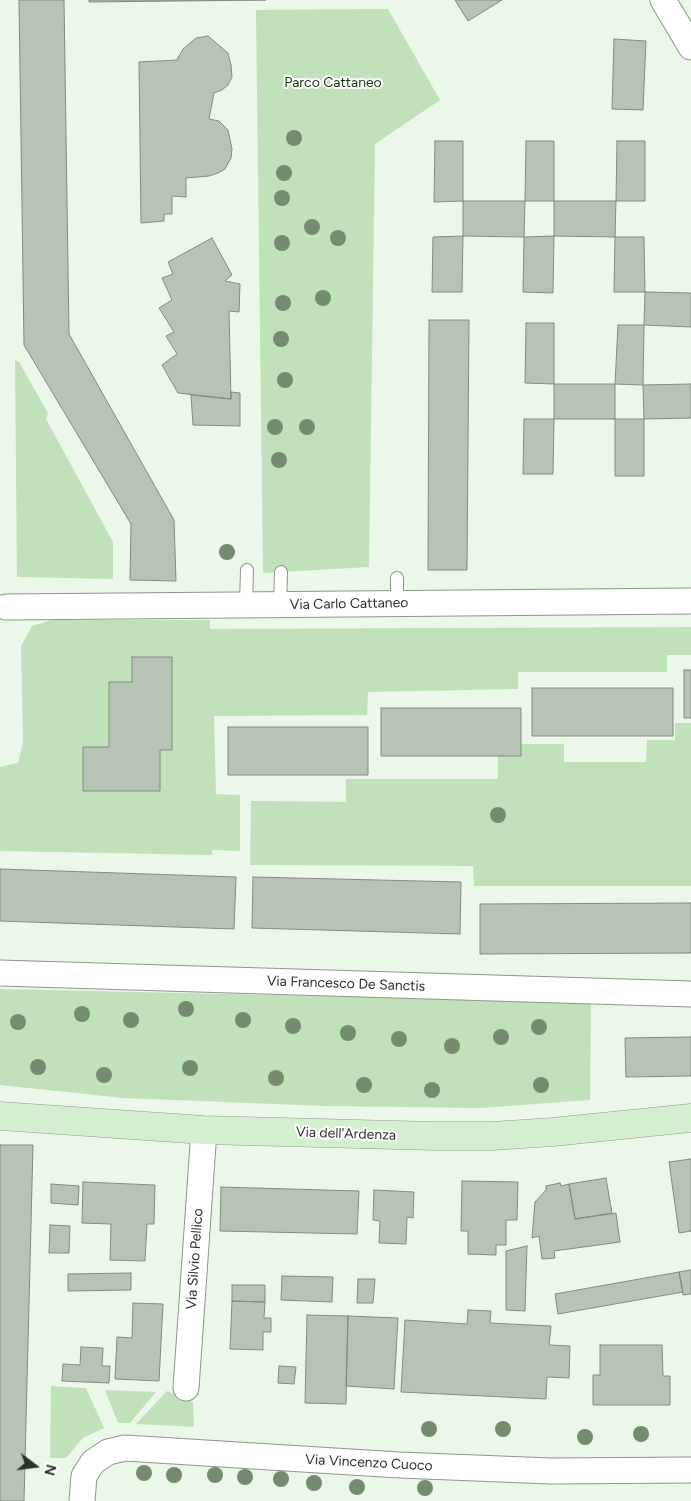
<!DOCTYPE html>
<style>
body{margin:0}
#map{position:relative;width:691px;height:1501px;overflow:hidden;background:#ebf7e9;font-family:Figtree,sans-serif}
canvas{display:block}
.north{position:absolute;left:10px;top:1441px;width:50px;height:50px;-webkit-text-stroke:4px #fff;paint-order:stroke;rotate:105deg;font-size:14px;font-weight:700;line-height:20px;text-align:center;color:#2c312b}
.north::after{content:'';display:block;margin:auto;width:18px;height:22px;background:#2c312b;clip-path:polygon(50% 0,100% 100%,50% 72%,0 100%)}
</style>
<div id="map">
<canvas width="691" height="1501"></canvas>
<div class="north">N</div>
</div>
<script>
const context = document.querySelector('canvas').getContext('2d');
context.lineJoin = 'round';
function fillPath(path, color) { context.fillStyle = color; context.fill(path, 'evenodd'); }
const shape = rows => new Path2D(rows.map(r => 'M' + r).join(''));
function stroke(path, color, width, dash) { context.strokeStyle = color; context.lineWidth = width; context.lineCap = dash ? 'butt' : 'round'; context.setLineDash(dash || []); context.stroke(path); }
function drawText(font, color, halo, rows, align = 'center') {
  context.font = font + ' Figtree,sans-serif'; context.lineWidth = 4; context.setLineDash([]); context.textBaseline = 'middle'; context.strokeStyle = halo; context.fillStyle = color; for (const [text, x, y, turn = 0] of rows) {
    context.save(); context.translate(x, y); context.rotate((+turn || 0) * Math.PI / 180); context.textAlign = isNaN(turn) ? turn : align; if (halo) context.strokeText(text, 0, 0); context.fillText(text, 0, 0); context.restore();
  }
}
fillPath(shape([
 [388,9,440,100,375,144,369,567,263,573,256,10],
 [15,360,19,362,48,413,46,419,113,542,113,579,17,577],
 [52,620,210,620,210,629,691,627,691,655,667,655,667,672,518,672,518,689,368,692,367,715,214,716,216,794,240,795,240,851,212,850,212,855,0,851,0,767,18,763,23,742,21,646,32,626],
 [675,723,691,723,691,886,474,886,473,866,250,865,251,801,346,802,346,779,498,779,498,744,564,744,564,762,646,762,647,740,675,740],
 [0,989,591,1002,590,1100,480,1108,325,1106,123,1098,0,1085],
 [51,1386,86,1388,104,1428,83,1438,66,1458,50,1458],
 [105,1390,156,1392,130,1423,118,1423],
 [167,1391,193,1402,194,1427,136,1424]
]), '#c0e1ba');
const building = shape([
 [19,0,64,0,69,334,174,520,176,581,130,580,131,524,24,345,19,0],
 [89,0,266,0,89,2,89,0],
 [455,0,502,0,468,21,455,0],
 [208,36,228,53,231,65,232,77,228,85,222,90,214,93,209,119,219,121,228,130,232,149,231,158,225,169,218,173,209,176,186,178,186,197,172,196,172,214,164,214,164,221,141,223,139,62,177,60,183,49,196,38,208,36],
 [614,39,646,41,643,110,612,109,614,39],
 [435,141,463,141,463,201,434,202,435,141],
 [526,141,554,141,554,201,525,201,526,141],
 [617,141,645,141,645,201,616,201,617,141],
 [463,201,525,201,524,237,463,236,463,201],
 [554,201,616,201,615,237,554,236,554,201],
 [463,236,462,292,432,292,433,237,463,236],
 [554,236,553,293,523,292,524,237,554,236],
 [615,237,644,237,645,292,614,292,615,237],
 [212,238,232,275,225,281,240,284,239,312,229,311,231,399,178,393,162,365,177,354,166,336,174,332,159,308,172,300,162,278,173,274,168,262,212,238],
 [645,292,691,293,691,327,644,325,645,292],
 [429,320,469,320,467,570,428,570,429,320],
 [526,323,554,323,554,384,525,383,526,323],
 [618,325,644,325,643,385,615,384,618,325],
 [554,384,615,384,615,419,554,419,554,384],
 [691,384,691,418,644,419,643,385,691,384],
 [231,392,240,393,240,426,193,425,191,395,231,399,231,392],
 [524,419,554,419,553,474,523,474,524,419],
 [615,419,644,419,644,476,615,476,615,419],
 [132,657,172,657,172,750,160,750,160,791,83,791,83,747,109,747,109,682,132,682,132,657],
 [684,670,691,670,691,718,684,718,684,670],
 [532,688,673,688,673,736,532,736,532,688],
 [381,708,521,708,521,756,381,756,381,708],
 [228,727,368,727,368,775,228,775,228,727],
 [0,869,236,877,234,929,0,921,0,869],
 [253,877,461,882,460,934,252,928,253,877],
 [691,903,691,953,480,954,480,904,691,903],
 [691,1037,691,1076,626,1077,625,1038,691,1037],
 [0,1145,33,1145,24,1501,0,1501,0,1145],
 [691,1159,691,1231,679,1233,669,1162,691,1159],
 [606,1178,612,1213,575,1219,569,1184,606,1178],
 [462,1181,518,1182,517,1220,506,1220,506,1245,496,1245,496,1255,468,1254,468,1231,461,1231,462,1181],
 [83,1182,155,1185,154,1224,147,1224,145,1261,110,1260,111,1224,82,1223,83,1182],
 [560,1183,561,1186,569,1184,575,1219,616,1213,620,1242,554,1251,555,1258,542,1259,539,1236,532,1238,535,1202,546,1190,546,1186,560,1183],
 [51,1184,79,1186,78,1205,51,1203,51,1184],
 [221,1187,359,1191,357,1234,220,1231,221,1187],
 [374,1190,414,1192,413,1218,407,1217,406,1244,379,1243,380,1221,373,1220,374,1190],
 [50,1225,70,1226,69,1253,49,1253,50,1225],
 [527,1246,525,1311,506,1310,506,1251,527,1246],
 [691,1270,691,1294,683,1295,679,1272,691,1270],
 [679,1272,683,1292,558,1314,555,1294,679,1272],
 [131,1273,131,1290,68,1291,68,1274,131,1273],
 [282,1276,333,1277,332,1302,281,1300,282,1276],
 [358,1279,375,1279,373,1303,357,1303,358,1279],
 [232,1285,265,1285,265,1302,232,1301,232,1285],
 [232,1301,265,1302,264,1318,271,1318,271,1332,263,1332,263,1350,230,1349,232,1301],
 [133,1303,163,1304,159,1381,115,1379,117,1337,132,1338,133,1303],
 [468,1310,491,1311,490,1323,551,1326,549,1345,570,1346,569,1378,547,1377,546,1399,401,1392,405,1320,467,1324,468,1310],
 [307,1315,348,1316,346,1404,305,1403,307,1315],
 [348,1316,398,1318,394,1389,346,1386,348,1316],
 [600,1345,662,1345,663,1376,670,1376,670,1405,593,1405,593,1375,600,1375,600,1345],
 [81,1347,103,1348,102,1366,110,1366,109,1383,62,1381,63,1364,80,1365,81,1347],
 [279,1366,296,1367,294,1384,278,1383,279,1366]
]);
fillPath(building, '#b7c3b5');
stroke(building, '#818c7f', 1);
const lane = shape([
 [397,603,397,578],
 [246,604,247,570],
 [280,605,281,572]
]);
const street = shape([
 [663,0,691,47],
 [6,607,691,601],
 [0,973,691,994],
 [186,1388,204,1130],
 [82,1501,84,1476,93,1462,108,1452,125,1448,399,1465,551,1471,691,1470]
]);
const secondary = shape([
 [0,1116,204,1130,434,1136,492,1136,553,1132,691,1118]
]);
stroke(lane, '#8c9789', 14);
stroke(street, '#8c9789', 27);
stroke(secondary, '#8c9789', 29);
stroke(lane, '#fff', 12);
stroke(street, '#fff', 25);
stroke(secondary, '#d4efcf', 28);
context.fillStyle = '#748b6f';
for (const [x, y] of [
 [294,138],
 [284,173],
 [282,198],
 [312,227],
 [338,238],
 [282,243],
 [323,298],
 [283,303],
 [281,339],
 [285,380],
 [275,427],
 [307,427],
 [279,460],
 [227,552],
 [498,815],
 [186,1009],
 [82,1014],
 [131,1020],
 [243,1020],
 [18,1022],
 [293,1026],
 [539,1027],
 [348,1033],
 [501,1037],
 [399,1039],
 [452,1046],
 [38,1067],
 [190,1068],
 [104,1075],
 [276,1078],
 [364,1085],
 [541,1085],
 [432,1090],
 [429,1429],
 [503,1429],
 [641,1434],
 [585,1437],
 [144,1473],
 [174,1475],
 [215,1475],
 [245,1477],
 [281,1479],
 [314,1483],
 [357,1487],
 [425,1488]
]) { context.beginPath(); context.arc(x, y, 8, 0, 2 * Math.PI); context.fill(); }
drawText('14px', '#13330c', '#fff', [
 ["Parco Cattaneo",333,83]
]);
drawText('14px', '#2c312b', '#fff', [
 ["Via Carlo Cattaneo",349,604,-1],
 ["Via Francesco De Sanctis",346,984,2],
 ["Via dell'Ardenza",346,1134,2],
 ["Via Silvio Pellico",195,1259,-86],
 ["Via Vincenzo Cuoco",369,1463,3]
]);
</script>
